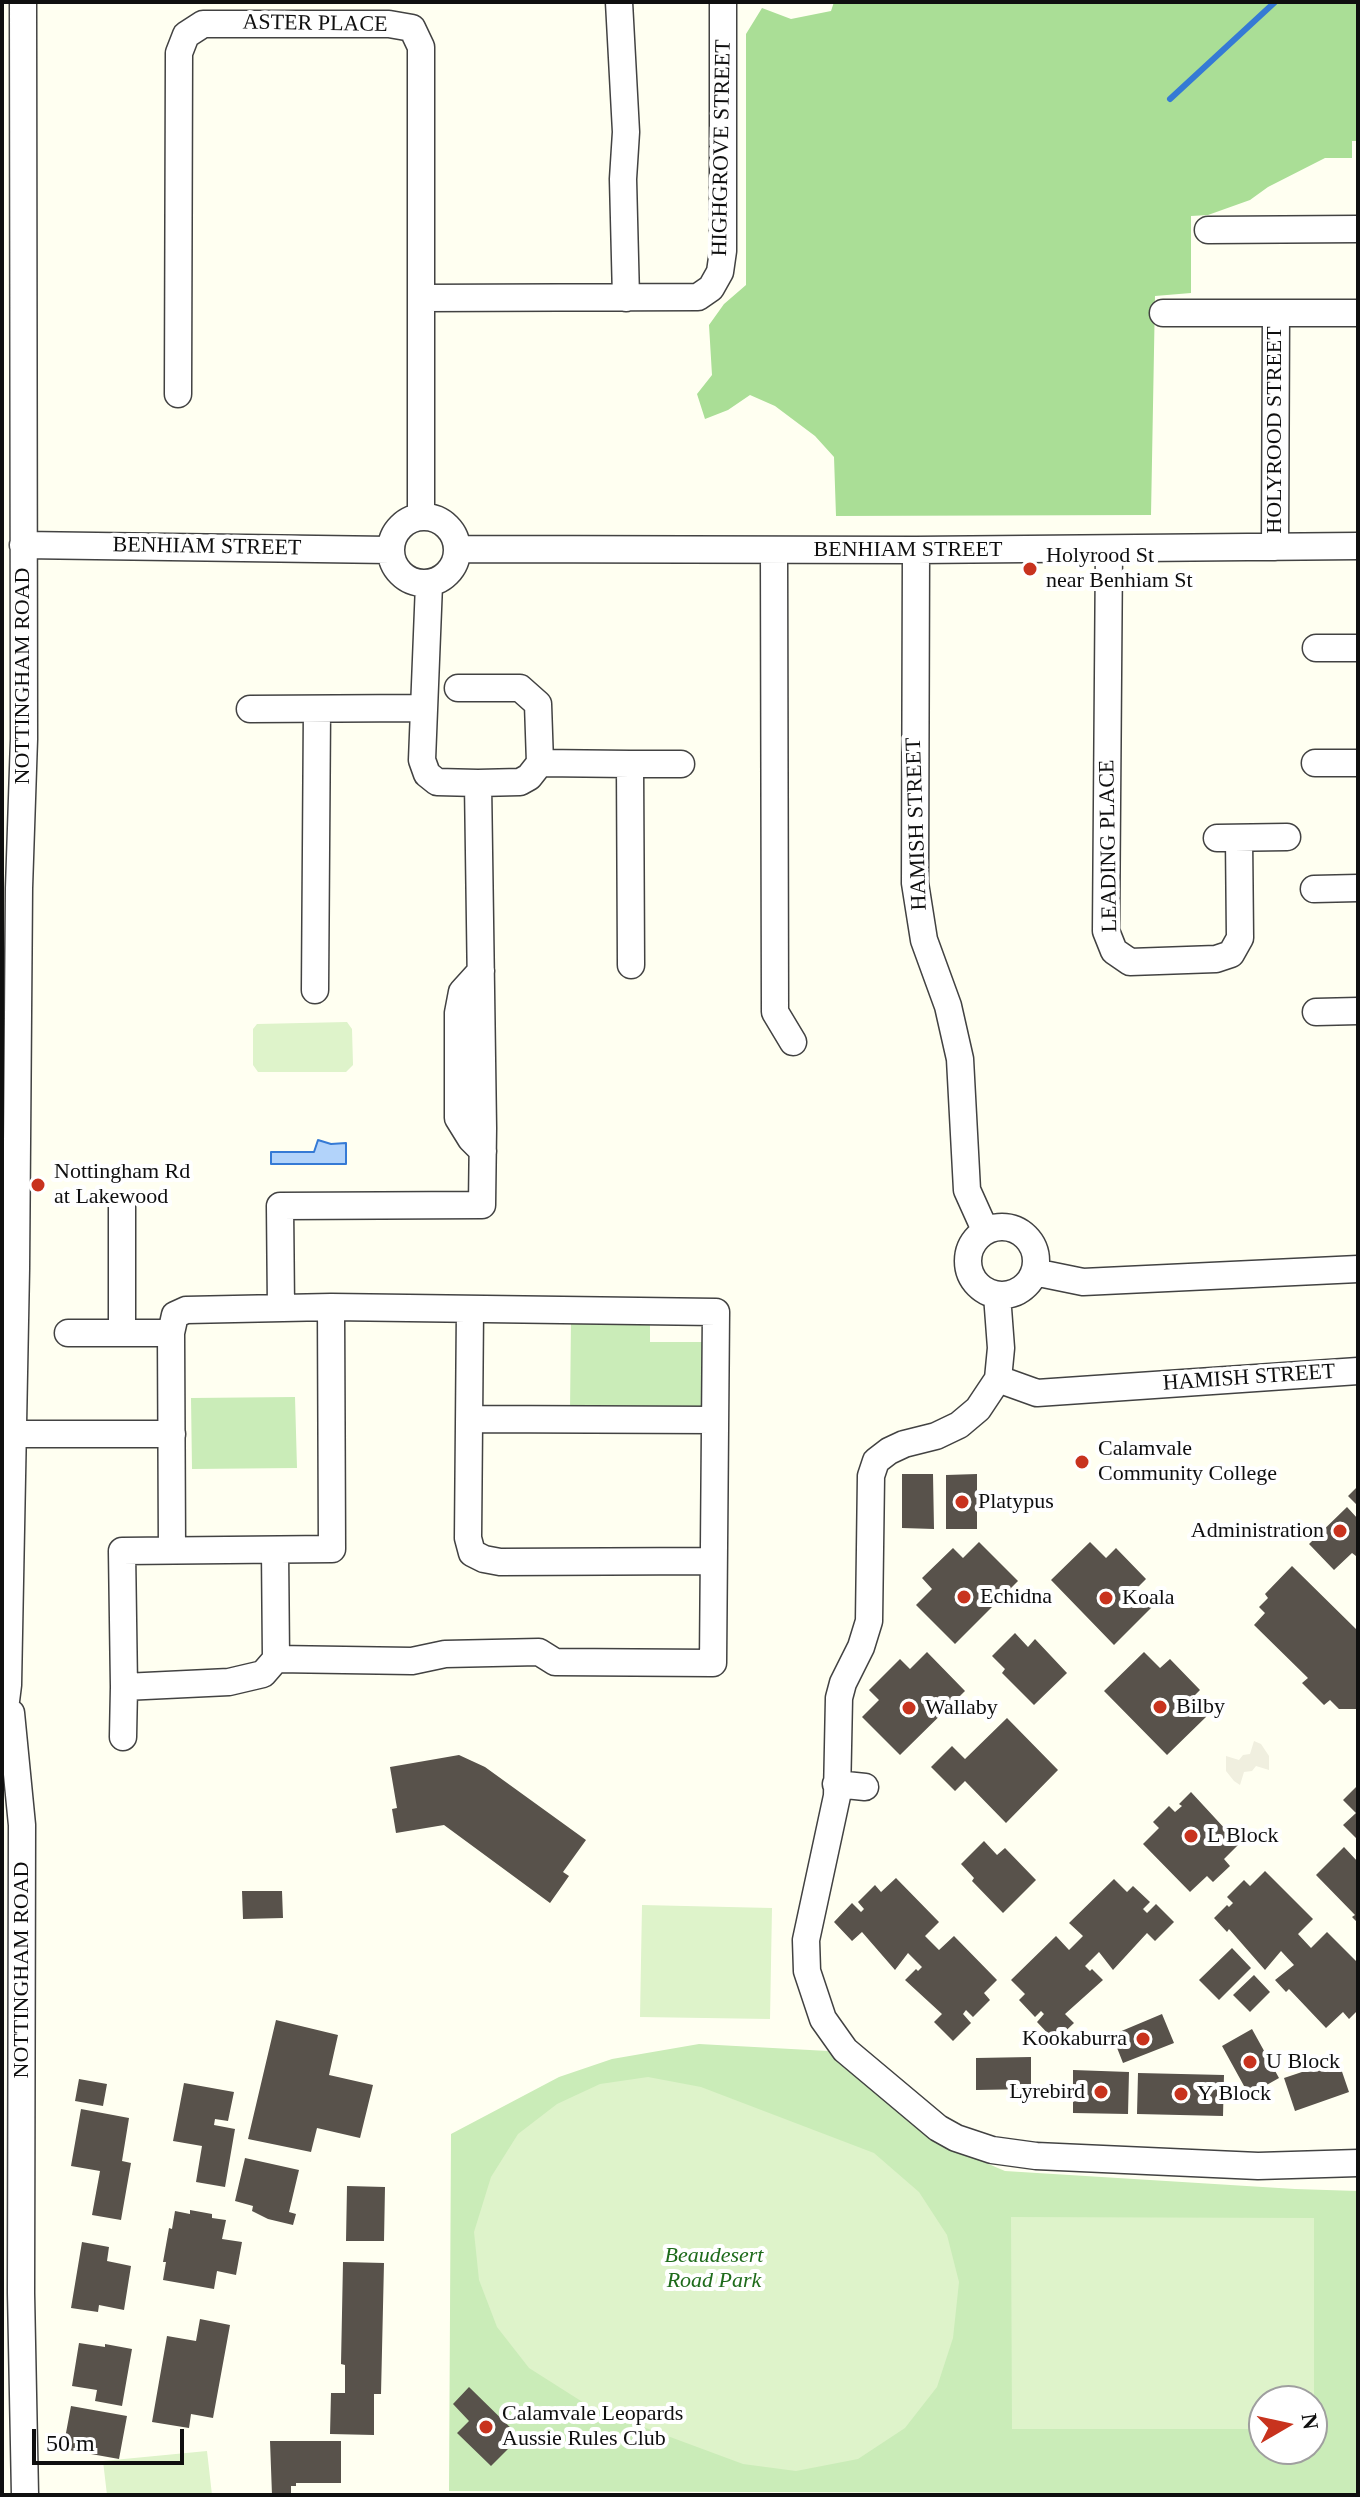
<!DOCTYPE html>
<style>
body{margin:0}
#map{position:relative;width:1360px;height:2497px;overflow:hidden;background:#fffff1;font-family:Georgia,serif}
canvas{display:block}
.frame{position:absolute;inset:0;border:4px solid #0f0f0f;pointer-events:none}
.north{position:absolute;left:1248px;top:2385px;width:80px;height:80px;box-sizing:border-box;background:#fff;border:2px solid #9f9f9f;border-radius:50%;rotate:81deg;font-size:22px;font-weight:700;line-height:32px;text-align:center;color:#0f0f0f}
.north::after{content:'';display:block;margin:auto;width:28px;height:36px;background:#c8331e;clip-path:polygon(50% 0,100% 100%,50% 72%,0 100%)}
.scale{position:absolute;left:32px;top:2429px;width:152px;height:36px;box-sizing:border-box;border:4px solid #0f0f0f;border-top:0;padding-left:10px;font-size:24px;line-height:28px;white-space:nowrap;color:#0f0f0f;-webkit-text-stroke:6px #fff;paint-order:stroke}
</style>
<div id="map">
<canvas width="1360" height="2497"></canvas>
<div class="frame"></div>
<div class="north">N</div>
<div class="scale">50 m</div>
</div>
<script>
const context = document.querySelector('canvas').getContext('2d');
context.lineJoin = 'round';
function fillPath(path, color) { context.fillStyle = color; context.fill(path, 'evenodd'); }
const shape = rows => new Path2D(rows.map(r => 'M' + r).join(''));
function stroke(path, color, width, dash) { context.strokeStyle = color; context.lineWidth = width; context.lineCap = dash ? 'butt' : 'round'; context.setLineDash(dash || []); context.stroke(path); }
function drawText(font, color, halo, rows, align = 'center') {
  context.font = font + ' Georgia,serif'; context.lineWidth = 8; context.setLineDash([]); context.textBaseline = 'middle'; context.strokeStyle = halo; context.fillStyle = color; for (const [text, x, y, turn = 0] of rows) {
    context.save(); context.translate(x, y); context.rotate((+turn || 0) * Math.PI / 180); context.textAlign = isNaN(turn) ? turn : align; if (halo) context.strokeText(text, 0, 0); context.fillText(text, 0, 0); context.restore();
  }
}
fillPath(shape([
 [571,1321,650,1322,650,1342,708,1342,708,1409,570,1410],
 [295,1397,297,1468,192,1469,191,1398],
 [699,2044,828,2051,934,2141,1005,2171,1295,2189,1358,2191,1358,2494,449,2491,451,2134,559,2077,612,2059],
 [1264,2401,1312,2401,1312,2449,1264,2449]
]), '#caecb8');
fillPath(shape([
 [834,2,1358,2,1358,141,1352,141,1352,158,1325,158,1268,187,1250,200,1208,215,1191,216,1191,293,1155,296,1151,515,836,516,834,457,815,436,775,406,750,395,728,410,705,419,697,394,712,375,709,325,724,304,746,285,746,34,762,8,791,19,831,11]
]), '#aade96');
fillPath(shape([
 [347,1022,352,1029,353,1065,346,1072,258,1072,253,1065,253,1029,257,1024],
 [642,1905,772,1908,770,2019,640,2017],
 [648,2077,701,2087,874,2153,919,2192,947,2235,959,2282,953,2338,937,2387,905,2428,858,2459,796,2471,743,2464,592,2408,529,2368,497,2327,479,2280,474,2232,491,2177,518,2134,557,2104,600,2084],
 [1011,2217,1314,2218,1314,2429,1312,2401,1264,2401,1264,2429,1012,2429],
 [207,2451,212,2495,107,2495,103,2461]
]), '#def3ca');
fillPath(shape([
 [1254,1741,1261,1744,1269,1756,1269,1770,1256,1766,1252,1771,1244,1772,1240,1785,1234,1781,1226,1771,1226,1756,1239,1760,1243,1755,1250,1754]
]), '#f0efdf');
const water = shape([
 [318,1140,331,1144,346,1143,346,1164,271,1164,271,1152,314,1152,318,1140]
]);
fillPath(water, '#b2d3fa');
stroke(water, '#357ad5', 2);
stroke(shape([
 [1170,99,1275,2]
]), '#357ad5', 6);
fillPath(shape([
 [902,1474,933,1474,934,1529,902,1528],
 [977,1474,977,1529,946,1529,946,1475],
 [1358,1486,1358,1506,1348,1496],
 [1347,1507,1358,1519,1358,1554,1356,1556,1352,1553,1334,1570,1309,1544],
 [979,1542,1018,1581,955,1644,916,1605,932,1589,922,1578,953,1548,963,1558],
 [1090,1542,1106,1558,1116,1548,1146,1579,1136,1589,1153,1606,1114,1645,1051,1580],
 [1292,1566,1358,1631,1358,1709,1339,1709,1330,1700,1324,1705,1302,1683,1308,1678,1254,1625,1265,1613,1259,1607,1268,1598,1265,1594],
 [1015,1633,1028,1647,1035,1639,1067,1673,1034,1705,1002,1673,1005,1669,992,1656],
 [927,1652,965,1691,900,1755,862,1717,879,1700,869,1690,900,1659,910,1669],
 [1144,1652,1160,1668,1170,1659,1200,1690,1191,1699,1207,1716,1167,1755,1104,1691],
 [1007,1718,1058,1770,1006,1823,965,1781,955,1791,931,1767,952,1746,965,1759],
 [459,1755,485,1767,586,1840,563,1872,569,1876,550,1903,444,1825,396,1833,392,1809,397,1808,390,1767],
 [1358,1785,1358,1840,1343,1825,1356,1813,1343,1800],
 [1191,1792,1239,1844,1224,1859,1230,1866,1213,1882,1207,1876,1190,1892,1143,1844,1159,1828,1153,1822,1169,1806,1175,1812,1182,1806,1179,1804],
 [984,1841,997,1855,1005,1848,1036,1880,1003,1913,972,1881,974,1878,961,1864],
 [1344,1847,1358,1862,1358,1923,1352,1917,1355,1915,1316,1875],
 [1265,1871,1313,1919,1298,1934,1311,1948,1327,1932,1358,1963,1358,2010,1349,2019,1343,2012,1326,2028,1289,1989,1286,1992,1275,1980,1294,1965,1281,1951,1265,1970,1229,1929,1227,1932,1214,1918,1227,1905,1229,1907,1233,1903,1227,1897,1244,1880,1250,1886],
 [896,1878,939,1922,925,1936,939,1950,954,1936,997,1980,984,1993,990,2000,973,2017,966,2010,963,2014,971,2023,953,2041,934,2022,942,2014,905,1980,916,1969,918,1971,922,1967,908,1953,895,1970,862,1932,852,1941,834,1922,852,1903,861,1912,864,1909,858,1902,875,1885,881,1892],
 [1114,1879,1127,1892,1133,1886,1150,1902,1143,1909,1147,1913,1156,1904,1174,1922,1155,1941,1147,1933,1113,1970,1099,1952,1085,1966,1090,1971,1092,1969,1103,1980,1065,2014,1074,2023,1055,2041,1037,2022,1044,2014,1041,2011,1035,2017,1019,2000,1025,1994,1011,1980,1056,1936,1069,1950,1083,1936,1069,1923],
 [242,1891,282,1891,283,1918,243,1919],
 [1232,1948,1251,1968,1219,2000,1199,1980],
 [1254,1975,1270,1992,1250,2012,1233,1995],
 [1162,2014,1174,2043,1123,2063,1112,2035],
 [276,2020,338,2035,329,2075,373,2085,360,2138,317,2128,311,2152,248,2139],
 [1252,2029,1279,2078,1249,2095,1222,2046],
 [1031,2057,1031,2089,976,2090,976,2058],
 [1338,2060,1349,2092,1295,2111,1284,2078],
 [1073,2070,1129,2072,1128,2114,1073,2113],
 [1138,2073,1224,2075,1223,2116,1137,2114],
 [79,2079,107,2084,103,2106,75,2101],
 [184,2083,234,2092,228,2121,215,2119,214,2125,235,2129,225,2187,196,2182,202,2146,173,2141],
 [81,2109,129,2118,122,2161,131,2163,121,2220,92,2215,100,2171,71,2166],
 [245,2158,299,2170,289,2212,296,2214,293,2225,268,2219,252,2211,253,2206,235,2201],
 [347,2186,385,2187,384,2241,346,2241],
 [190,2210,212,2214,212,2218,226,2220,222,2239,242,2242,236,2275,217,2271,214,2289,163,2280,166,2262,163,2262,169,2228,172,2229,175,2211,190,2214],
 [82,2242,109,2247,107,2261,131,2266,124,2310,99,2305,98,2312,71,2308],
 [343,2262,384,2263,381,2394,374,2394,374,2435,330,2434,331,2393,345,2393,345,2365,341,2364],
 [200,2319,230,2325,213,2418,191,2414,189,2428,152,2422,167,2336,196,2341],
 [79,2343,105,2347,105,2344,132,2349,122,2406,95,2401,97,2390,72,2386],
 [469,2387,520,2437,491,2466,457,2433,469,2421,453,2404],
 [71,2406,127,2416,119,2459,63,2449],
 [270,2441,341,2441,341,2483,296,2483,296,2486,291,2486,291,2495,272,2495]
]), '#58524b');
const minor = shape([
 [619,2,626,132,623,179,626,298],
 [1208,230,1358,229],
 [421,298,698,297,711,288,720,272,723,251,723,2],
 [1163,313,1358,313],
 [178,394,179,53,186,35,203,24,389,24,412,28,421,47,421,517],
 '391 550a33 33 0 1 1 66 0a33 33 0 1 1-66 0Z',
 [23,545,390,550],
 [1275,547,1276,313],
 [458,549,916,550,1358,546],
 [1109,549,1106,931,1114,951,1130,962,1216,959,1231,954,1240,938,1239,838],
 [774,550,775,1012,793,1042],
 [916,550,915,883,924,940,948,1006,960,1059,967,1190,985,1230],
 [1316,648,1358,648],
 [458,688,520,688,538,704,540,763,529,777,520,782,478,783],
 [250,709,423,708],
 [540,763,630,764,631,965],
 [1315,763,1358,763],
 [630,764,681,764],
 [1217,838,1287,837],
 [1314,889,1358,888],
 [481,971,462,992,458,1013,458,1118,471,1139,483,1151],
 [315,990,317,709],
 [1316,1012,1358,1011],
 '968 1261a34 34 0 1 1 68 0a34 34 0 1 1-68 0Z',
 [1034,1272,1083,1282,1358,1269],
 [997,1295,1001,1348,998,1379,978,1409,959,1425,936,1436,904,1444,889,1451,876,1461,871,1476,869,1621,861,1647,843,1683,839,1698,837,1796,806,1940,807,1971,823,2019,845,2050,938,2128,956,2138,992,2150,1036,2156,1258,2166,1358,2163],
 [281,1308,280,1206,482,1205,483,1128,478,783,437,782,427,774,422,760,429,584],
 [470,1309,468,1538,472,1553,484,1559,500,1562,713,1561],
 [68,1333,171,1333],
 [122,1333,122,1204],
 [998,1379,1037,1393,1358,1371],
 [469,1419,715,1420],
 [13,1434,172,1434],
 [172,1549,171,1333,175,1315,186,1310,331,1307,332,1549,122,1551,124,1687,229,1682,263,1674,276,1659,412,1661,445,1654,539,1652,555,1662,713,1663,716,1312,331,1307],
 [275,1550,276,1659],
 [11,1713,22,1825,21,2293,25,2495],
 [2,1733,8,1685,16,1269,19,888,24,739,23,2],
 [123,1737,124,1687],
 [836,1784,865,1787]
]);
stroke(minor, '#424242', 29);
stroke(minor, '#fff', 26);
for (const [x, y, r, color] of [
 [1030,569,8,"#c8331e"],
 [38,1185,8,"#c8331e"],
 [1082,1462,8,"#c8331e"],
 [962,1502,8,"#c8331e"],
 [1340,1531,8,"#c8331e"],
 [964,1597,8,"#c8331e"],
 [1106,1598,8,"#c8331e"],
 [1160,1707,8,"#c8331e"],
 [909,1708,8,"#c8331e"],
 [1191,1836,8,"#c8331e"],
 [1143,2039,8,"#c8331e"],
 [1250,2062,8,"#c8331e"],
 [1101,2092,8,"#c8331e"],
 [1181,2094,8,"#c8331e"],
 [486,2427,8,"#c8331e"]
]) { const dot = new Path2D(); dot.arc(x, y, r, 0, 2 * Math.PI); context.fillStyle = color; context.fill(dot); stroke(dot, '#fff', 3); }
drawText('22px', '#0f0f0f', '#fff', [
 ["ASTER PLACE",315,24,1],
 ["HIGHGROVE STREET",722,148,-89],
 ["HOLYROOD STREET",1275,430,-90],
 ["BENHIAM STREET",207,547,1],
 ["BENHIAM STREET",908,550],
 ["NOTTINGHAM ROAD",23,676,-90],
 ["HAMISH STREET",917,824,-92],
 ["LEADING PLACE",1109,846,-91],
 ["HAMISH STREET",1249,1378,-4],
 ["NOTTINGHAM ROAD",22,1970,-90]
]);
drawText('22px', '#0f0f0f', '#fff', [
 ["Holyrood St",1046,556],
 ["near Benhiam St",1046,581],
 ["Nottingham Rd",54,1172],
 ["at Lakewood",54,1197],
 ["Calamvale",1098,1449],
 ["Community College",1098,1474],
 ["Platypus",978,1502],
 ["Administration",1324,1531,"right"],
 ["Echidna",980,1597],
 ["Koala",1122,1598],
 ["Bilby",1176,1707],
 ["Wallaby",925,1708],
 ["L Block",1207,1836],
 ["Kookaburra",1127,2039,"right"],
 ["U Block",1266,2062],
 ["Lyrebird",1085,2092,"right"],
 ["Y Block",1197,2094],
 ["Calamvale Leopards",502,2414],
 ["Aussie Rules Club",502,2439]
], 'left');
drawText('italic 22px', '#1e6b1b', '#fff', [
 ["Beaudesert",714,2256],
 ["Road Park",714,2281]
]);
</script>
